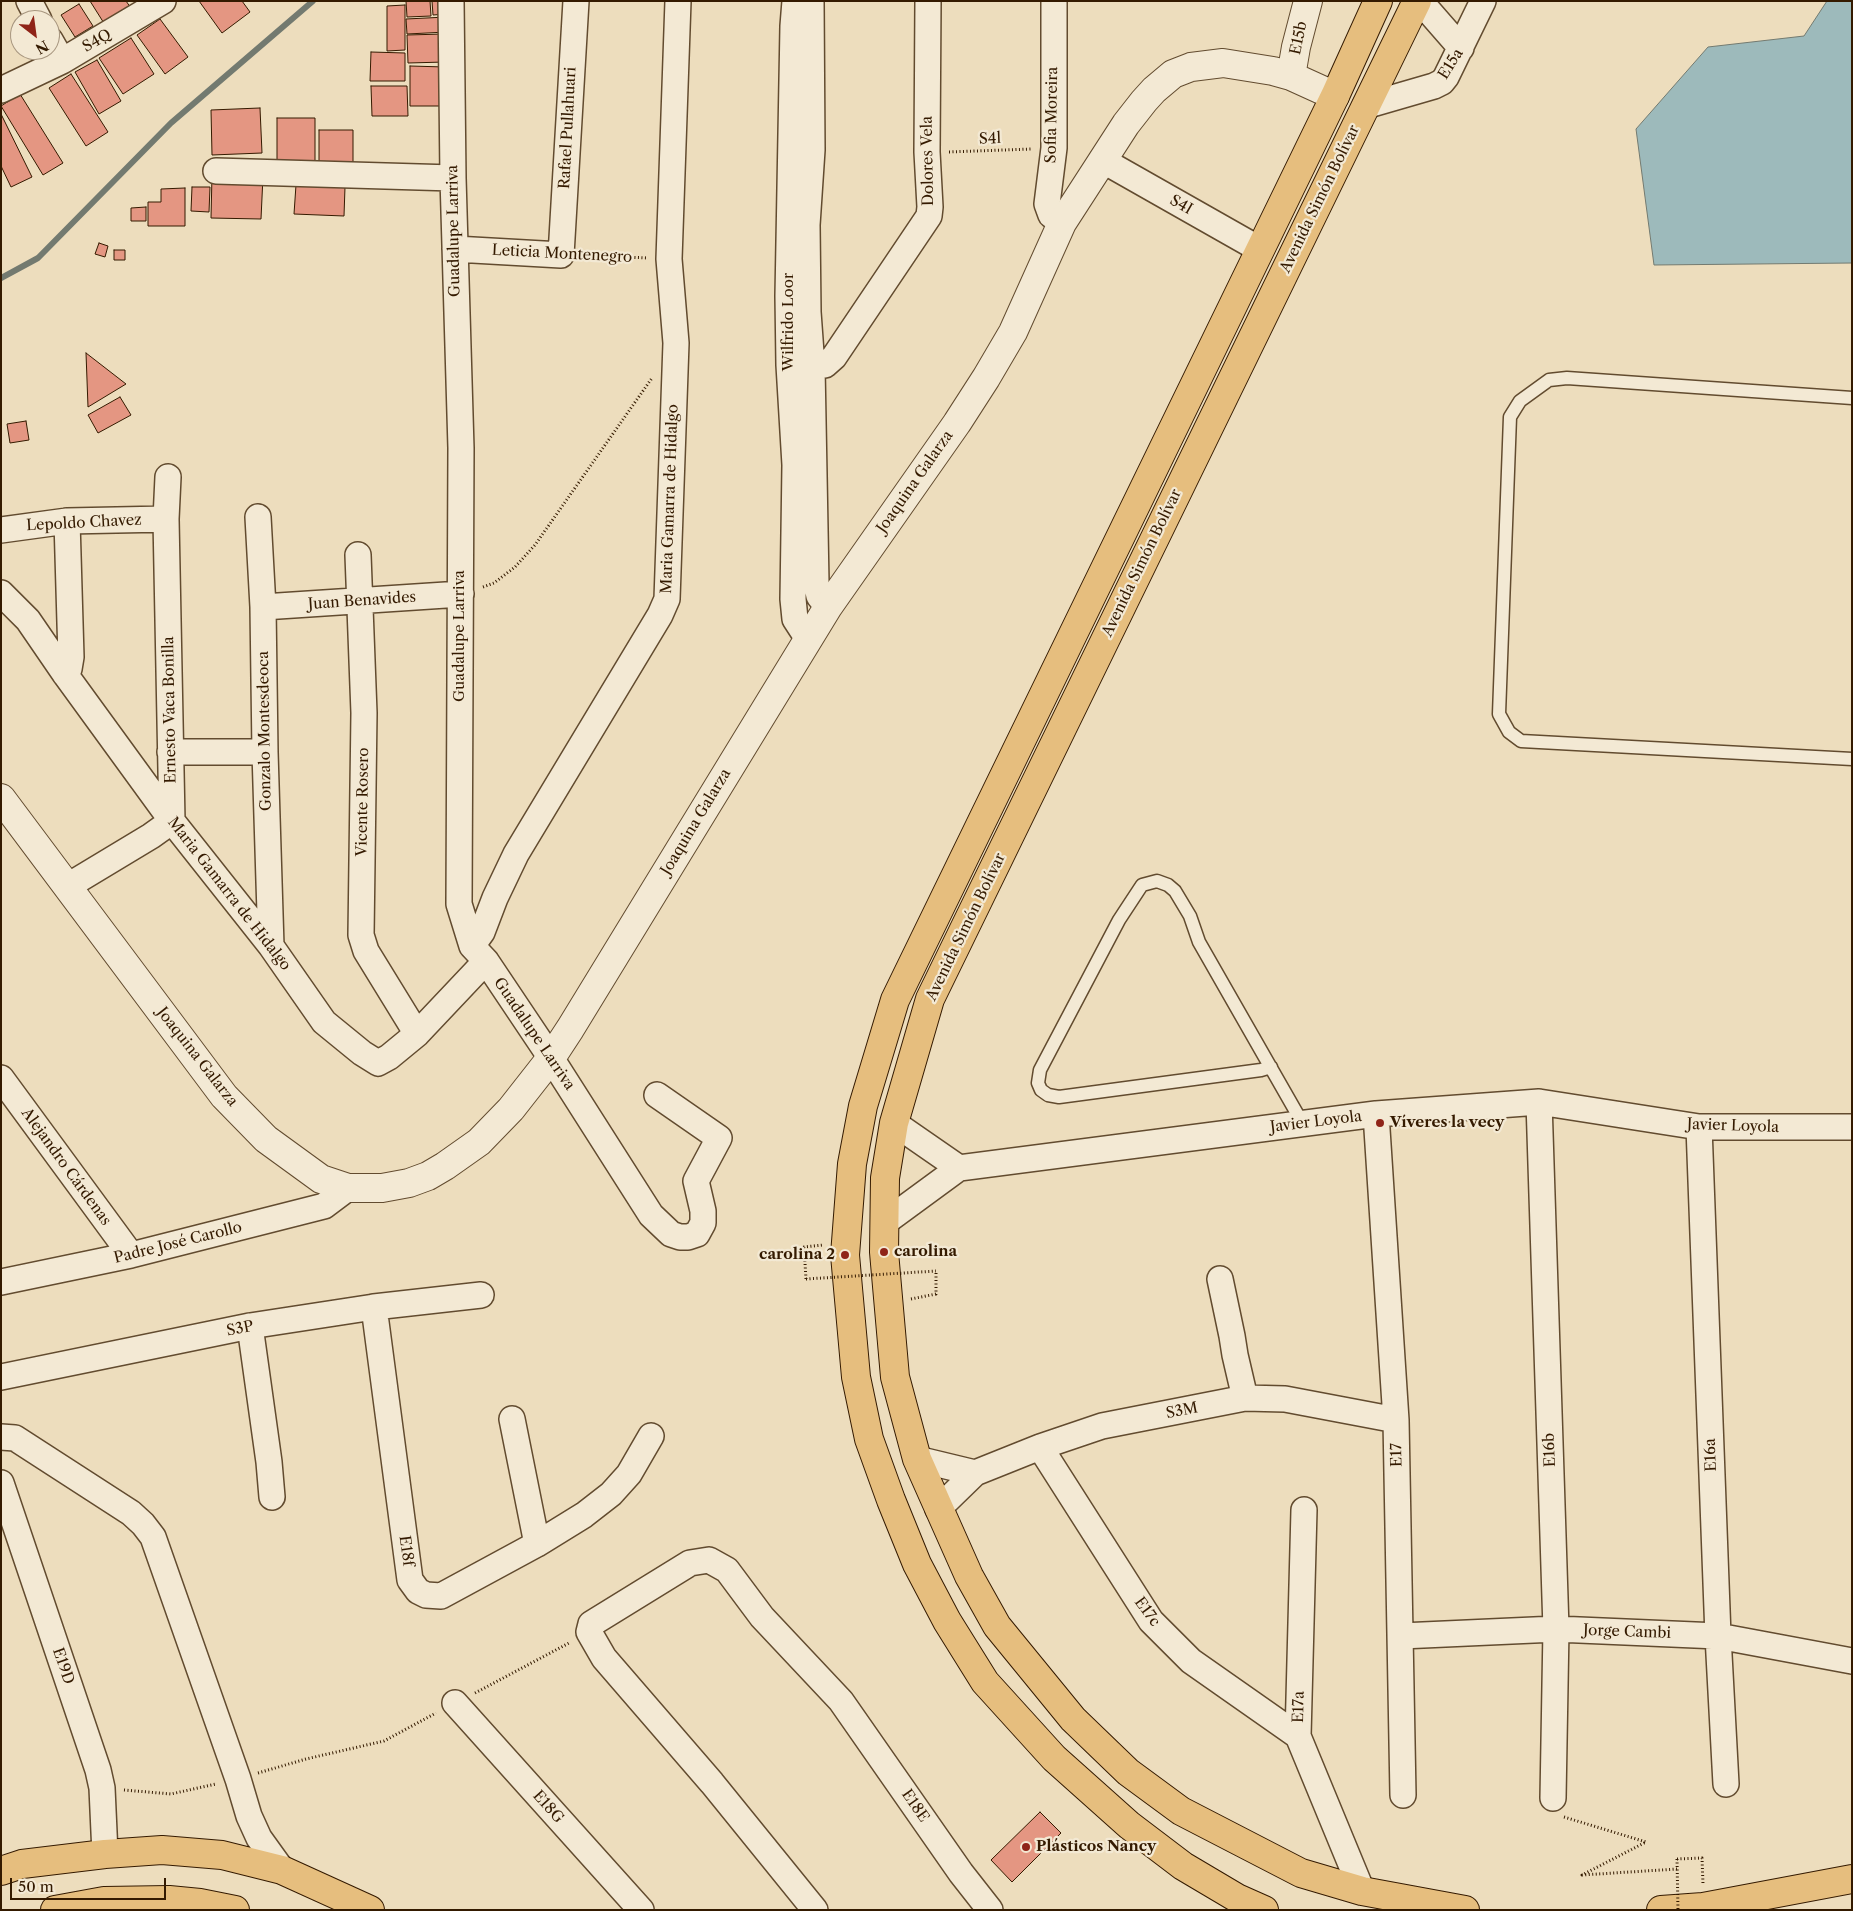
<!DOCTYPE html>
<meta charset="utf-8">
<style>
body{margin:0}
#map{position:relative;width:1853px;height:1911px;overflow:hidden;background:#edddbd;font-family:"Libre Caslon Text",serif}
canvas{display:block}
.frame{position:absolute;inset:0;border:2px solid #341a00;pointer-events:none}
.north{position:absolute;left:10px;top:10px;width:50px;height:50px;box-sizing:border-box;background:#f3e9d4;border:1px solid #a7967f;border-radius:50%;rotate:150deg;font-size:14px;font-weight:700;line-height:20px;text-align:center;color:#341a00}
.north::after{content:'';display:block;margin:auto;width:18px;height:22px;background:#8f2418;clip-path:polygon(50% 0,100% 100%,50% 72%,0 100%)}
.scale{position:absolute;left:10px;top:1878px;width:156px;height:22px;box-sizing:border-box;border:2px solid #341a00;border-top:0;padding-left:6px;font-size:15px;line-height:18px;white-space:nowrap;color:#341a00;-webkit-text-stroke:4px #f3e9d4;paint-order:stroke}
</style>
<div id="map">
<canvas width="1853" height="1911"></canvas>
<div class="frame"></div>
<div class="north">N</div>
<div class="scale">50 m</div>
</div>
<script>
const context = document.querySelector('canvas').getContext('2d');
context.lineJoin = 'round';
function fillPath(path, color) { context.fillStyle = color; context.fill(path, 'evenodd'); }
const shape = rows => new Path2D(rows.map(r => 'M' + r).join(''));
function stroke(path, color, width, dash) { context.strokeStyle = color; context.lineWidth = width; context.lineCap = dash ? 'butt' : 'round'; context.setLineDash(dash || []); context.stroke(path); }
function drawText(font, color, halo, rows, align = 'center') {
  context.font = font + ' "Libre Caslon Text",serif'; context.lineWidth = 4.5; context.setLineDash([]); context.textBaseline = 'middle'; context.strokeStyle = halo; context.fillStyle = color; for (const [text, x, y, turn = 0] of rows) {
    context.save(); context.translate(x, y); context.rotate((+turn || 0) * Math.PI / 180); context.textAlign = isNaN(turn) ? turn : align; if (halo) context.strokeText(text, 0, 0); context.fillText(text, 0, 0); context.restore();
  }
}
const water = shape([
 [1827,1,1852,1,1852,263,1654,265,1636,129,1708,47,1804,36,1827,1]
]);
fillPath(water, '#9dbabb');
stroke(water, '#737a70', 1);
stroke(shape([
 [1,278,38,258,171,123,313,1]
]), '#737a70', 6);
const building = shape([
 [90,1,126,1,133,11,107,28,90,1],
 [199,1,242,1,250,12,222,33,199,1],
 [406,1,430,1,431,16,407,17,406,1],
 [432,1,445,1,446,14,433,15,432,1],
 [79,4,93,26,75,37,61,15,79,4],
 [405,5,405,50,387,51,387,6,405,5],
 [447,17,447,32,407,34,406,19,447,17],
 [160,19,188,57,165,74,137,35,160,19],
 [444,34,445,62,408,63,407,35,444,34],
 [131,38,154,74,123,94,99,58,131,38],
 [371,52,405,53,405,81,370,81,371,52],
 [97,60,121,101,99,114,75,72,97,60],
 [410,66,445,67,445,106,410,106,410,66],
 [71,74,108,132,86,146,49,88,71,74],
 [371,86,407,86,408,116,372,116,371,86],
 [20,94,63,163,43,175,1,106,20,94],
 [260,108,262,153,212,155,211,110,260,108],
 [1,114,32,177,11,187,1,166,1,114],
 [277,118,315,118,315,169,277,169,277,118],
 [319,130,353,130,353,169,319,170,319,130],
 [212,175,263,176,261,219,211,218,212,175],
 [296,185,345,187,344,216,294,214,296,185],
 [192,187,210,187,209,212,191,211,192,187],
 [185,188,185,226,148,226,148,202,161,202,161,189,185,188],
 [146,207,146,221,131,221,131,208,146,207],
 [99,243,108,246,105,257,95,254,99,243],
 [114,250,125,250,125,260,114,260,114,250],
 [86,353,126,384,88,407,86,353],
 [120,397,131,415,98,433,88,415,120,397],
 [26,421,29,440,10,443,7,424,26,421],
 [1040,1812,1061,1833,1012,1882,991,1860,1040,1812]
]);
fillPath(building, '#e49682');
stroke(building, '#341a00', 1);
const service = shape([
 [1852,398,1567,378,1549,380,1520,401,1510,417,1499,714,1509,732,1521,741,1852,759],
 [1271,1067,1261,1070,1059,1097,1048,1095,1041,1090,1038,1083,1040,1070,1119,920,1142,885,1157,881,1168,885,1175,891,1190,916,1199,942,1303,1124]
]);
const minor = shape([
 [29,1,39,20],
 [451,1,453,178,461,448,459,904,472,946,486,961,551,1058,651,1215,671,1234,680,1237,688,1237,697,1234,703,1223,703,1211,696,1181,719,1138,657,1095],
 [795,1,793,26,788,296,789,365,795,465,793,599,795,619,808,639],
 [811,1,812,150,807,225,808,312,812,367,816,583,819,596,828,607],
 [1054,1,1054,148,1047,204,1051,215,1062,223],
 [1420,1,1461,48],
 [50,40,62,61],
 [1,90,62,61,163,1],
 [1365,106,1434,86,1442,82,1446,77,1483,1],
 [1102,160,1259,249],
 [216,171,453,178],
 [455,249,561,255,576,1],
 [812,367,825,365,834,357,929,216,930,207,927,152,928,1],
 [168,477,166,519,172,821],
 [258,517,263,607,265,752,271,946],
 [1,530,67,521,166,519],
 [358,555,364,713,361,935,366,951,417,1034],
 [1,593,28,620,65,674,172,821,271,946,324,1022,362,1053,378,1063,389,1057,417,1034,486,961],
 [263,607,461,594],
 [65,674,69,669,71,657,67,521],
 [170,752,265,752],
 [68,886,151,836,172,821],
 [472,946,482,932,495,898,516,854,660,615,667,599,676,343,669,259,678,1],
 [1,1078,131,1255],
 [1539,1102,1556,1629,1553,1798],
 [1376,1114,1396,1420,1403,1795],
 [894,1123,959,1168],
 [1699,1127,1718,1636,1726,1784],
 [884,1223,959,1168,1376,1114,1539,1102,1699,1127,1852,1127],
 [1220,1279,1232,1336,1235,1355,1245,1398],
 [1,1282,131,1255,324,1206,348,1188],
 [374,1307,410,1580,418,1591,426,1595,441,1596,537,1544,584,1515,611,1494,629,1474,651,1436],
 [250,1326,269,1462,272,1497],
 [1,1377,250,1326,374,1307,481,1295],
 [512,1419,537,1544],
 [1,1437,15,1438,131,1513,143,1524,153,1537,238,1779,249,1816,259,1838,282,1870],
 [1040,1447,1151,1621,1191,1661,1298,1736],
 [917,1459,975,1473],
 [1,1483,98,1770,102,1788,105,1854],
 [938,1509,975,1473,1040,1447,1102,1426,1245,1398,1285,1399,1396,1420],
 [1304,1510,1298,1736,1362,1891],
 [1401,1636,1556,1629,1718,1636,1852,1661],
 [455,1703,641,1910],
 [815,1910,712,1783,604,1658,589,1632,591,1624,690,1563,709,1560,727,1570,762,1617,841,1701,961,1873,990,1910]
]);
const tertiary = shape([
 [1291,76,1296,47,1308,1],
 [1,798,224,1096,266,1139,321,1179,348,1188,382,1188,409,1183,428,1176,445,1166,479,1142,511,1109,551,1058,570,1029,828,607,957,423,986,378,1013,332,1062,223,1126,124,1144,101,1154,90,1173,74,1191,67,1223,63,1273,71,1291,76,1335,96]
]);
const trunk = shape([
 [1417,1,930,999,894,1123,885,1178,884,1252,895,1377,917,1459,969,1576,997,1626,1073,1719,1128,1772,1181,1811,1301,1873,1362,1891,1465,1910],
 [1,1871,22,1864,105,1854,162,1850,222,1855,282,1870,370,1910],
 [55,1910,104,1901,169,1900,200,1903,235,1910],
 [1264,1910,1237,1898,1183,1866,1129,1825,1054,1758,985,1682,947,1621,917,1564,891,1500,869,1439,856,1377,845,1255,852,1164,863,1106,895,1000,1335,96,1378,1],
 [1661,1910,1703,1907,1852,1879]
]);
stroke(service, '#624b2f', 15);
stroke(minor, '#624b2f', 28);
stroke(tertiary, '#624b2f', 30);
stroke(trunk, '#341a00', 30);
stroke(shape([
 [949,152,1031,149],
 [582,255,648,258],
 [483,587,494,583,515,567,535,545,652,378],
 [806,1279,804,1247,823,1245],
 [911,1299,936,1294,936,1271],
 [475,1693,569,1643],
 [258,1773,306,1759,384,1741,436,1713],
 [124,1790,171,1794,216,1784],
 [1564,1817,1646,1842,1582,1875,1677,1869],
 [1677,1859,1702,1858,1703,1884]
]), '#341a00', 3, [1, 2.5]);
stroke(service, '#f3e9d4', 12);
stroke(minor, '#f3e9d4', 25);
stroke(tertiary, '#f3e9d4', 28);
stroke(trunk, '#e6be7e', 28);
stroke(shape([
 [806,1279,936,1271],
 [1677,1859,1678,1910]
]), '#341a00', 3, [1, 2.5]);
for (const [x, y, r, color] of [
 [1380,1123,5,"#8f2418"],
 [884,1252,5,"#8f2418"],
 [845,1255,5,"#8f2418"],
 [1026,1847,5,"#8f2418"]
]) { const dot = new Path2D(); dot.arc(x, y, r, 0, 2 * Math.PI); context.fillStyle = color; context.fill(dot); stroke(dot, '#f3e9d4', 2); }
drawText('15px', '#341a00', '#f3e9d4', [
 ["E15b",1299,38,-78],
 ["S4Q",97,41,-30],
 ["E15a",1451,64,-58],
 ["Sofia Moreira",1052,115,-89],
 ["Rafael Pullahuari",568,128,-87],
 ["S4l",990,139,-2],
 ["Dolores Vela",928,161,-91],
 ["Avenida Simón Bolívar",1320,199,-64],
 ["S4I",1181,205,30],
 ["Guadalupe Larriva",454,231,-91],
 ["Leticia Montenegro",562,254,3],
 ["Wilfrido Loor",789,322,-90],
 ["Joaquina Galarza",915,482,-55],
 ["Maria Gamarra de Hidalgo",670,499,-88],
 ["Lepoldo Chavez",84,523,-3],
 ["Avenida Simón Bolívar",1142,563,-64],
 ["Juan Benavides",362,601,-4],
 ["Guadalupe Larriva",460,636,-90],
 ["Ernesto Vaca Bonilla",170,710,-91],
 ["Gonzalo Montesdeoca",265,731,-91],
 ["Vicente Rosero",363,802,-89],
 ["Joaquina Galarza",696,822,-59],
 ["Maria Gamarra de Hidalgo",229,894,52],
 ["Avenida Simón Bolívar",966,927,-64],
 ["Guadalupe Larriva",534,1034,56],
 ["Joaquina Galarza",197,1057,52],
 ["Javier Loyola",1316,1122,-7],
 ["Javier Loyola",1733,1126,2],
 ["Alejandro Cárdenas",66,1167,54],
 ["Padre José Carollo",178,1243,-14],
 ["S3P",240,1329,-11],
 ["S3M",1182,1411,-11],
 ["E16b",1550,1450,-92],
 ["E17",1397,1455,-91],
 ["E16a",1711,1455,-92],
 ["E18f",406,1551,82],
 ["E17c",1147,1612,54],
 ["Jorge Cambi",1627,1632,2],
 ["E19D",63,1666,71],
 ["E17a",1299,1707,-89],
 ["E18E",915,1806,55],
 ["E18G",548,1807,48]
]);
drawText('bold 15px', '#341a00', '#f3e9d4', [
 ["Víveres la vecy",1390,1123],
 ["carolina",894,1252],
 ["carolina 2",835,1255,"right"],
 ["Plásticos Nancy",1036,1847]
], 'left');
</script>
